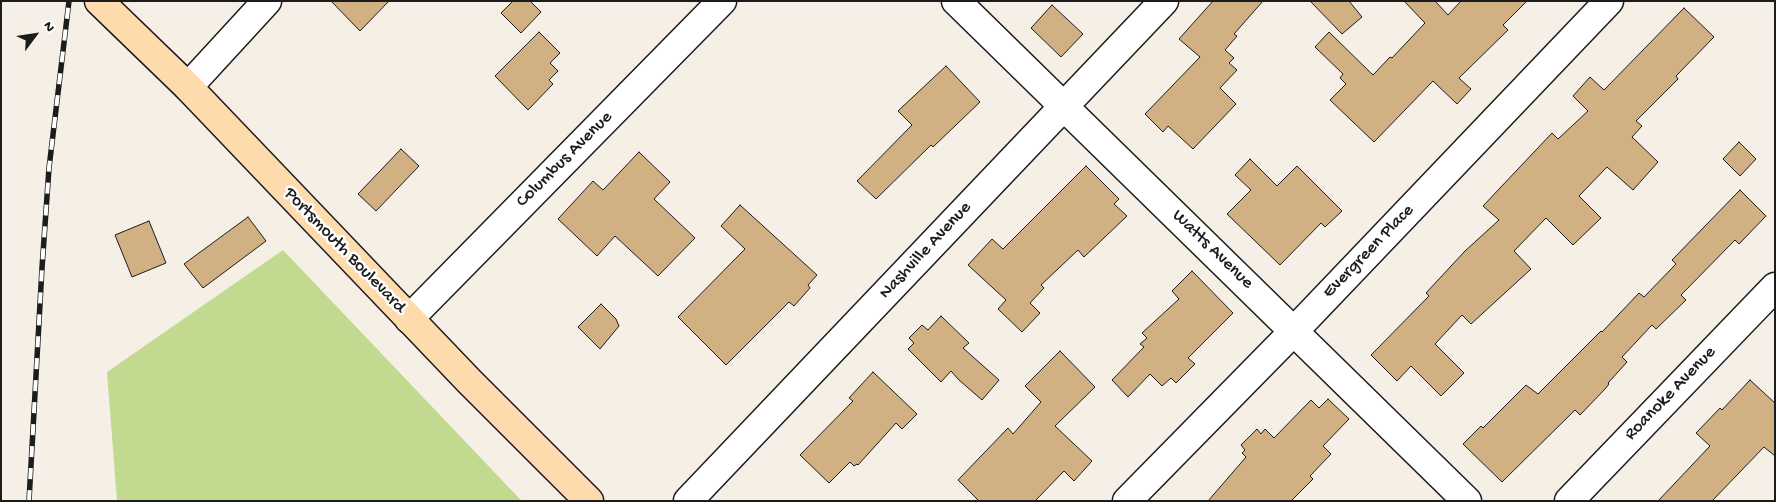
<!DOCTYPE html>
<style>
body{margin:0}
#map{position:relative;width:1776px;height:502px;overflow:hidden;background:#f6efe6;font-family:"Gochi Hand",sans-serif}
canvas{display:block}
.frame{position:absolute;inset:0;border:2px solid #1c1c1c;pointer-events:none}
.north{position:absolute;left:10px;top:10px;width:50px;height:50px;-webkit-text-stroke:4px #fff;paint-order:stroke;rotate:59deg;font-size:14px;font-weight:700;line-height:20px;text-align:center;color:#1c1c1c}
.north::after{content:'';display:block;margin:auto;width:18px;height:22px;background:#1c1c1c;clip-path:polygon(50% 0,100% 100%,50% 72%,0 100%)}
</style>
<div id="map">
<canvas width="1776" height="502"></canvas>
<div class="frame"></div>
<div class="north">N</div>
</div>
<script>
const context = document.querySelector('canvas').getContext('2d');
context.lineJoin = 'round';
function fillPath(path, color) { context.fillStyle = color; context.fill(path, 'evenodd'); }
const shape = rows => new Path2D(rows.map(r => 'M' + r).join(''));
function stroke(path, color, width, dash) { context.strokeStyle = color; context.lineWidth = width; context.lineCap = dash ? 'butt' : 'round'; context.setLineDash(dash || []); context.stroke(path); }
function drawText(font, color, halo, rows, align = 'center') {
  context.font = font + ' "Gochi Hand",sans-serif'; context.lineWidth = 5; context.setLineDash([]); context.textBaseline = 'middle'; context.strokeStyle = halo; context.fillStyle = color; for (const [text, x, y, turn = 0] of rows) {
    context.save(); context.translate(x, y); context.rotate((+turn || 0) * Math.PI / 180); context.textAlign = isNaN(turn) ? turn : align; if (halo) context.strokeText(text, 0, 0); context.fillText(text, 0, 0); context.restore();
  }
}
fillPath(shape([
 [283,250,516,495,522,501,117,501,107,372]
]), '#c2da90');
const building = shape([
 [331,1,389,1,360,31,331,1],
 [513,1,530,1,541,12,521,33,501,13,513,1],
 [1213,1,1263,1,1234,34,1237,36,1225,50,1234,58,1229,63,1237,70,1220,88,1236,104,1193,149,1168,126,1163,132,1145,114,1200,57,1179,39,1213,1],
 [1310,1,1349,1,1362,17,1342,34,1310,1],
 [1404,1,1435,1,1448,15,1461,1,1527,1,1503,25,1508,30,1459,78,1471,89,1457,104,1433,81,1374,142,1330,100,1346,84,1340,78,1343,74,1315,47,1329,32,1373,75,1390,57,1392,58,1425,23,1404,1],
 [1052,5,1083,34,1061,57,1031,28,1052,5],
 [1684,8,1714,37,1676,76,1678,79,1636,121,1642,126,1632,137,1658,162,1633,190,1607,167,1579,196,1601,218,1573,245,1546,218,1514,251,1531,269,1471,324,1462,315,1435,344,1464,373,1441,396,1411,366,1397,381,1371,355,1429,296,1426,293,1465,251,1499,220,1483,206,1552,133,1558,139,1588,111,1573,96,1590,77,1604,90,1684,8],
 [539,32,560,53,550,63,558,71,549,80,553,84,528,110,495,76,539,32],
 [946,66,980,102,933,147,931,145,876,199,857,181,912,125,898,111,946,66],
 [1739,142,1756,159,1740,176,1723,159,1739,142],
 [401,149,419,166,376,211,358,194,401,149],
 [639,152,670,182,654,199,695,238,658,276,615,236,597,256,558,219,593,181,603,190,639,152],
 [1250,159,1277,186,1297,166,1342,211,1325,227,1321,223,1280,265,1227,214,1251,190,1235,175,1250,159],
 [1086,166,1119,199,1114,204,1127,216,1084,257,1078,250,1041,285,1044,288,1030,303,1040,313,1022,332,998,309,1006,300,968,265,992,239,1003,249,1086,166],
 [1740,190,1766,216,1739,244,1735,240,1681,295,1686,300,1656,329,1652,325,1622,357,1627,362,1608,383,1609,384,1605,389,1580,415,1575,410,1502,482,1463,444,1481,426,1483,428,1526,385,1538,394,1601,331,1602,332,1639,293,1644,297,1676,264,1672,260,1740,190],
 [740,205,817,275,808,285,810,288,794,306,789,302,726,365,678,317,745,249,721,226,740,205],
 [248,217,266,241,203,288,184,264,248,217],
 [149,221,166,263,132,277,115,235,149,221],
 [1192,271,1233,313,1188,358,1195,364,1176,383,1171,378,1162,386,1150,374,1128,397,1112,380,1144,347,1140,344,1147,338,1142,333,1179,299,1172,291,1192,271],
 [601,304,616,319,619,326,600,349,578,327,601,304],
 [941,316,969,343,963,348,999,380,982,400,959,380,951,371,941,382,908,349,914,343,909,338,922,325,928,330,941,316],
 [1060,351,1095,387,1055,426,1092,461,1074,481,1064,471,1035,501,979,501,958,480,1008,428,1013,434,1041,402,1025,386,1060,351],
 [873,372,917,414,902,429,896,423,858,465,857,464,854,466,850,462,829,483,800,455,853,401,849,398,873,372],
 [1750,380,1775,403,1775,456,1764,447,1712,501,1658,501,1710,446,1696,433,1720,408,1722,410,1750,380],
 [1328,399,1349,419,1323,446,1331,454,1310,476,1313,479,1291,501,1208,501,1246,457,1242,453,1245,450,1241,445,1257,429,1261,434,1265,429,1274,438,1311,400,1319,408,1328,399]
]);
fillPath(building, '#d1b184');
stroke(building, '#1c1c1c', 1);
const minor = shape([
 [956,1,1467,501],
 [188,87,267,1],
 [409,319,722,1],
 [688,501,1164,1],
 [1127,501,1294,331,1609,1],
 [1569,501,1775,287]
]);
const major = shape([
 [99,1,188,87,469,381,589,501]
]);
stroke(minor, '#1c1c1c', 31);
stroke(major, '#1c1c1c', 31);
stroke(minor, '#fff', 28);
stroke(major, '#fedbac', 28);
const rail = shape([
 [29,501,42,268,49,168,69,1]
]);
stroke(rail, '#1c1c1c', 5.5);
stroke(rail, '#fff', 4, [11]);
drawText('18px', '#1c1c1c', '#fff', [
 ["Columbus Avenue",565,160,-45],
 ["Watts Avenue",1212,250,44],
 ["Portsmouth Boulevard",344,251,46],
 ["Nashville Avenue",926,251,-47],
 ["Evergreen Place",1369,252,-46],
 ["Roanoke Avenue",1671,394,-46]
]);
</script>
